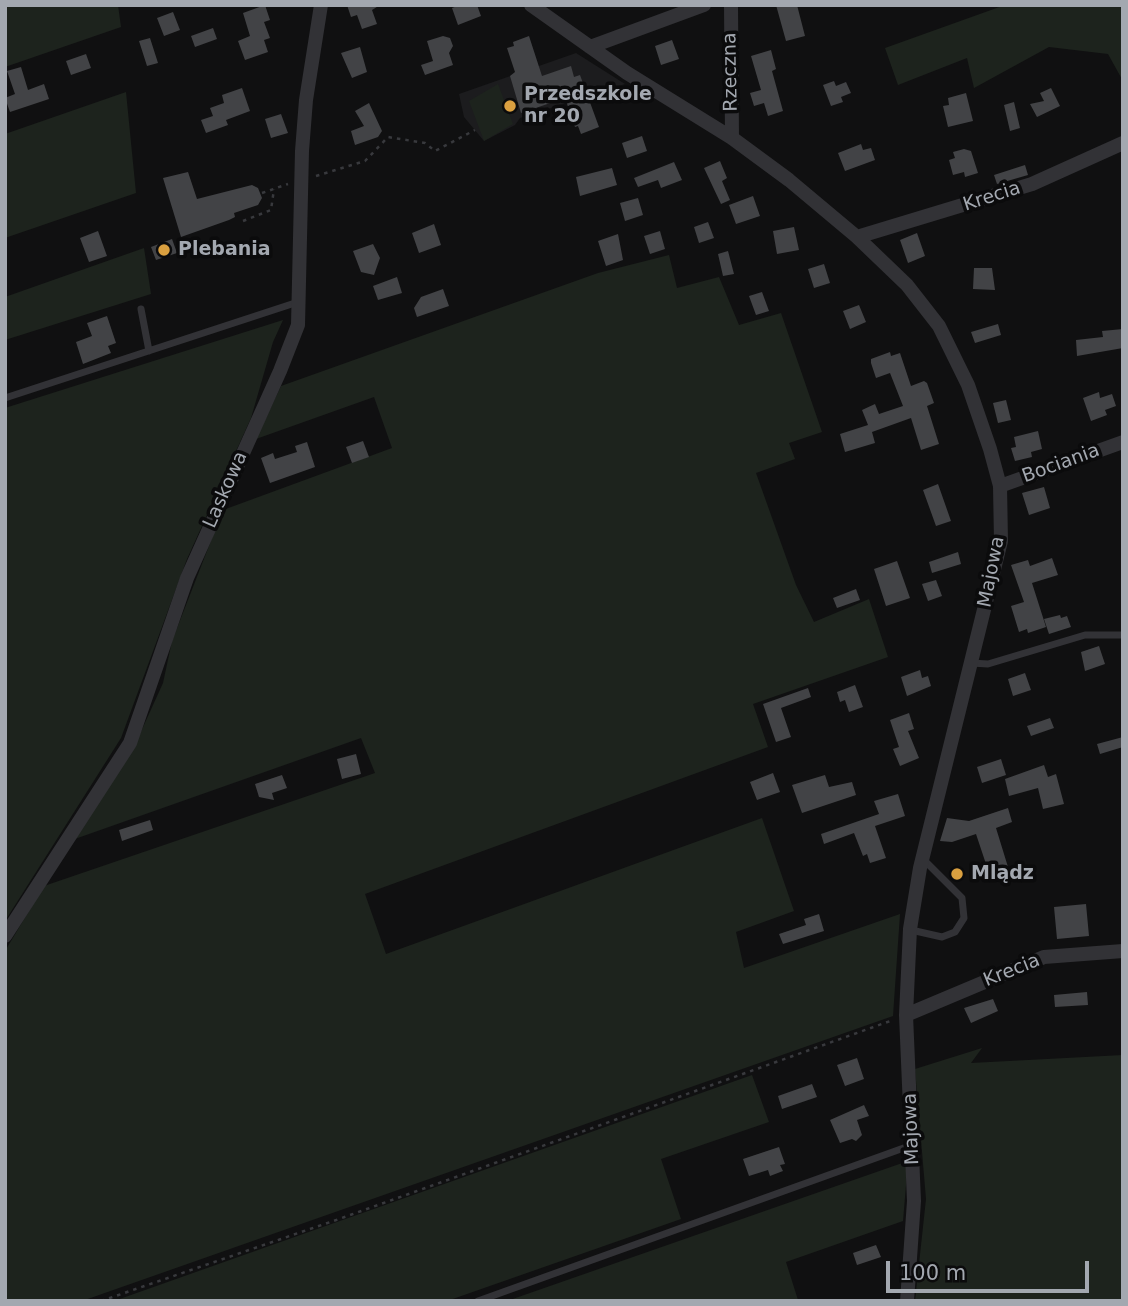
<!DOCTYPE html>
<meta charset="utf-8">
<style>
body{margin:0}
#map{position:relative;width:1128px;height:1306px;overflow:hidden;background:#101011;font-family:"DejaVu Sans",sans-serif}
canvas{display:block}
.frame{position:absolute;inset:0;border:7px solid #a3a8b0;pointer-events:none}
.scale{position:absolute;left:886px;top:1261px;width:203px;height:32px;box-sizing:border-box;border:4px solid #a3a8b0;border-top:0;padding-left:9px;font-size:21px;line-height:24px;white-space:nowrap;color:#a3a8b0;-webkit-text-stroke:5px #0b0b0c;paint-order:stroke}
</style>
<div id="map">
<canvas width="1128" height="1306"></canvas>
<div class="frame"></div>
<div class="scale">100 m</div>
</div>
<script>
const context = document.querySelector('canvas').getContext('2d');
context.lineJoin = 'round';
function fillPath(path, color) { context.fillStyle = color; context.fill(path, 'evenodd'); }
const shape = rows => new Path2D(rows.map(r => 'M' + r).join(''));
function stroke(path, color, width, dash) { context.strokeStyle = color; context.lineWidth = width; context.lineCap = dash ? 'butt' : 'round'; context.setLineDash(dash || []); context.stroke(path); }
function drawText(font, color, halo, rows, align = 'center') {
  context.font = font + ' "DejaVu Sans",sans-serif'; context.lineWidth = 7; context.setLineDash([]); context.textBaseline = 'middle'; context.strokeStyle = halo; context.fillStyle = color; for (const [text, x, y, turn = 0] of rows) {
    context.save(); context.translate(x, y); context.rotate((+turn || 0) * Math.PI / 180); context.textAlign = isNaN(turn) ? turn : align; if (halo) context.strokeText(text, 0, 0); context.fillText(text, 0, 0); context.restore();
  }
}
fillPath(shape([
 [576,53,625,84,520,118,515,125,484,141,464,117,459,94]
]), '#1c1c1e');
fillPath(shape([
 [5,5,118,5,121,27,5,67],
 [1005,5,1123,5,1123,81,1108,54,1049,47,974,88,967,58,898,85,885,48],
 [498,84,513,124,484,141,469,101],
 [126,92,136,193,5,238,5,134],
 [144,248,151,294,5,340,5,297],
 [669,255,677,288,719,277,739,325,781,313,822,432,789,443,795,459,756,473,796,585,814,622,869,599,888,657,753,704,768,747,365,894,386,954,762,818,794,911,736,932,744,968,900,914,893,1016,82,1301,5,1301,5,951,44,886,375,773,361,738,72,840,139,736,163,683,172,641,223,510,392,448,374,397,256,439,281,386,598,273],
 [283,320,273,342,251,418,187,559,121,738,5,921,5,408],
 [982,1048,971,1063,1123,1055,1123,1301,915,1301,926,1199,915,1069],
 [752,1075,769,1122,661,1159,681,1219,447,1301,114,1301],
 [908,1161,903,1221,786,1262,798,1300,507,1301]
]), '#1d231d');
fillPath(shape([
 [265,5,270,20,264,22,270,38,264,40,268,52,245,60,238,41,250,36,243,13],
 [347,5,380,5,372,10,377,24,362,29,357,15,351,17],
 [460,5,477,5,481,16,458,25,452,8],
 [776,5,797,5,805,36,786,41],
 [173,12,180,30,164,36,157,18],
 [213,28,217,39,195,47,191,36],
 [443,36,450,38,453,46,449,53,453,65,425,75,421,65,433,61,427,41],
 [529,36,542,76,571,66,574,77,580,75,599,127,581,134,578,126,575,127,565,98,521,113,510,76,515,72,507,48,514,46,513,42],
 [150,38,158,63,147,66,139,41],
 [672,40,679,59,661,65,655,46],
 [360,47,367,72,352,78,341,53],
 [771,50,776,69,772,71,783,111,768,116,764,103,754,106,750,93,761,90,751,56],
 [86,54,91,68,71,75,66,61],
 [21,67,28,90,44,84,49,99,10,112,5,98,15,94,7,71],
 [834,81,836,86,846,82,851,93,841,97,843,102,831,106,823,85],
 [242,88,250,111,226,120,228,125,206,133,201,120,213,116,210,108,224,103,222,95],
 [1051,88,1060,106,1037,117,1030,104,1044,101,1040,93],
 [966,93,973,121,948,127,943,106,949,105,948,98],
 [1014,102,1020,128,1010,131,1004,105],
 [369,103,382,131,378,137,355,145,351,131,364,126,355,111],
 [281,114,288,133,271,138,265,119],
 [642,136,647,151,627,158,622,143],
 [861,144,863,150,871,148,875,160,845,171,838,153],
 [964,149,971,151,978,173,965,177,964,172,953,175,949,160,955,158,953,152],
 [720,161,727,178,722,181,730,200,721,204,704,168],
 [674,162,682,180,661,188,658,180,638,187,634,178],
 [1025,165,1028,175,997,184,994,175],
 [612,168,617,185,580,196,576,177],
 [188,172,197,199,252,185,258,188,262,198,258,205,234,213,235,217,229,220,181,237,163,178],
 [753,196,760,216,736,224,729,205],
 [638,198,643,215,625,221,620,203],
 [708,222,714,238,699,243,694,227],
 [434,224,441,245,419,253,412,233],
 [794,227,799,250,777,254,773,231],
 [98,231,107,256,89,262,80,238],
 [660,231,665,249,650,254,644,236],
 [917,233,925,256,908,263,900,240],
 [618,234,623,260,606,266,598,241],
 [172,239,177,253,156,260,151,247],
 [373,244,380,258,374,275,361,272,353,251],
 [728,251,734,274,723,276,718,254],
 [824,264,830,283,814,288,808,269],
 [974,268,992,268,995,290,973,289],
 [397,277,402,293,378,300,373,286],
 [443,289,449,306,417,317,414,308,421,297],
 [762,292,769,311,756,315,749,296],
 [859,305,866,322,850,329,843,311],
 [107,316,116,343,108,346,111,353,83,364,76,342,92,336,87,323],
 [998,324,1001,335,975,343,971,332],
 [1123,329,1123,348,1077,356,1076,340,1103,337,1102,331],
 [890,352,891,356,900,353,911,386,924,381,927,383,934,403,927,406,939,444,921,450,911,418,872,432,875,443,845,452,840,434,868,425,862,410,875,404,879,414,903,406,890,373,876,378,871,363,871,359],
 [1099,392,1100,398,1112,394,1116,406,1105,410,1107,415,1091,421,1083,398],
 [1006,400,1011,420,998,423,993,403],
 [1038,431,1042,449,1031,452,1032,457,1015,461,1011,448,1016,447,1014,437],
 [363,441,369,457,352,463,346,447],
 [307,442,315,467,270,483,261,458,273,453,275,459,297,452,295,446],
 [938,484,951,521,936,526,923,490],
 [1044,487,1050,508,1029,515,1022,493],
 [958,552,961,564,932,573,929,562],
 [1052,558,1058,575,1032,583,1046,627,1028,633,1027,629,1019,632,1011,606,1024,602,1011,565,1028,560,1030,566],
 [897,561,910,598,886,606,874,569],
 [936,580,942,596,928,601,922,584],
 [856,589,860,600,837,608,833,598],
 [1060,615,1061,618,1067,616,1071,627,1049,634,1044,619],
 [1099,646,1105,664,1085,671,1081,652],
 [920,670,922,678,928,676,931,686,907,696,901,677],
 [1025,673,1031,690,1013,696,1008,679],
 [855,685,863,707,849,712,845,700,840,702,837,692],
 [808,688,811,697,781,708,791,737,776,742,763,704],
 [909,713,914,729,908,731,919,758,900,766,893,749,899,747,890,720],
 [1050,718,1054,728,1031,736,1027,726],
 [1123,737,1123,747,1100,754,1097,744],
 [356,754,361,774,342,779,337,759],
 [1001,759,1006,775,982,783,977,767],
 [1044,765,1048,777,1056,774,1064,804,1043,809,1038,788,1009,796,1005,779],
 [773,773,780,792,757,800,750,782],
 [282,775,287,788,272,793,274,800,259,797,255,784],
 [825,775,829,787,852,782,856,795,802,813,792,785],
 [898,794,905,816,875,826,886,858,870,863,867,854,863,856,854,833,824,844,821,834,879,814,874,801],
 [1008,808,1012,822,996,828,1008,867,989,873,976,834,952,842,940,841,947,818,969,821],
 [150,820,153,830,122,841,119,830],
 [1086,904,1089,936,1057,939,1054,907],
 [819,914,824,931,783,944,779,934,806,925,804,919],
 [1087,992,1088,1005,1055,1007,1054,995],
 [993,999,998,1011,971,1023,964,1008],
 [857,1058,864,1079,845,1086,837,1065],
 [812,1084,817,1097,782,1109,778,1096],
 [864,1105,869,1116,857,1120,862,1135,856,1141,852,1139,840,1143,830,1120],
 [779,1147,785,1164,780,1165,783,1171,770,1176,768,1170,749,1176,743,1159],
 [876,1245,881,1257,857,1265,853,1253]
]), '#424346');
stroke(shape([
 [316,176,365,161,388,137,425,143,435,151,475,130],
 [262,193,288,184],
 [243,221,271,210,274,189],
 [101,1301,339,1219,893,1020]
]), '#38393d', 2.5, [3.5, 5]);
stroke(shape([
 [141,309,149,351],
 [5,398,298,302],
 [971,663,988,664,1085,635,1123,635],
 [911,930,942,937,955,932,964,918,962,898,923,859],
 [478,1301,912,1145]
]), '#323236', 7);
stroke(shape([
 [531,5,627,73,732,138,789,180,857,237,907,285,939,326,968,385,990,449,1000,486,1001,541,920,868,910,929,906,1015,914,1201,907,1301],
 [731,5,732,138],
 [590,47,704,5],
 [857,237,1032,184,1123,143],
 [1000,486,1123,442],
 [5,936,130,743,187,578,280,371,298,325,302,151,306,100,321,5],
 [906,1015,1044,957,1123,951]
]), '#323236', 14);
for (const [x, y, r, color] of [
 [510,106,7,"#daa040"],
 [164,250,7,"#daa040"],
 [957,874,7,"#daa040"]
]) { const dot = new Path2D(); dot.arc(x, y, r, 0, 2 * Math.PI); context.fillStyle = color; context.fill(dot); stroke(dot, '#0b0b0c', 2.5); }
drawText('19px', '#a3a8b0', '#0b0b0c', [
 ["Rzeczna",731,72,-91],
 ["Krecia",992,197,-18],
 ["Bociania",1061,464,-20],
 ["Laskowa",226,490,-66],
 ["Majowa",992,572,-79],
 ["Krecia",1012,971,-22],
 ["Majowa",912,1129,-92]
]);
drawText('bold 19px', '#a3a8b0', '#0b0b0c', [
 ["Przedszkole",524,95],
 ["nr 20",524,117],
 ["Plebania",178,250],
 ["Mlądz",971,874]
], 'left');
</script>
